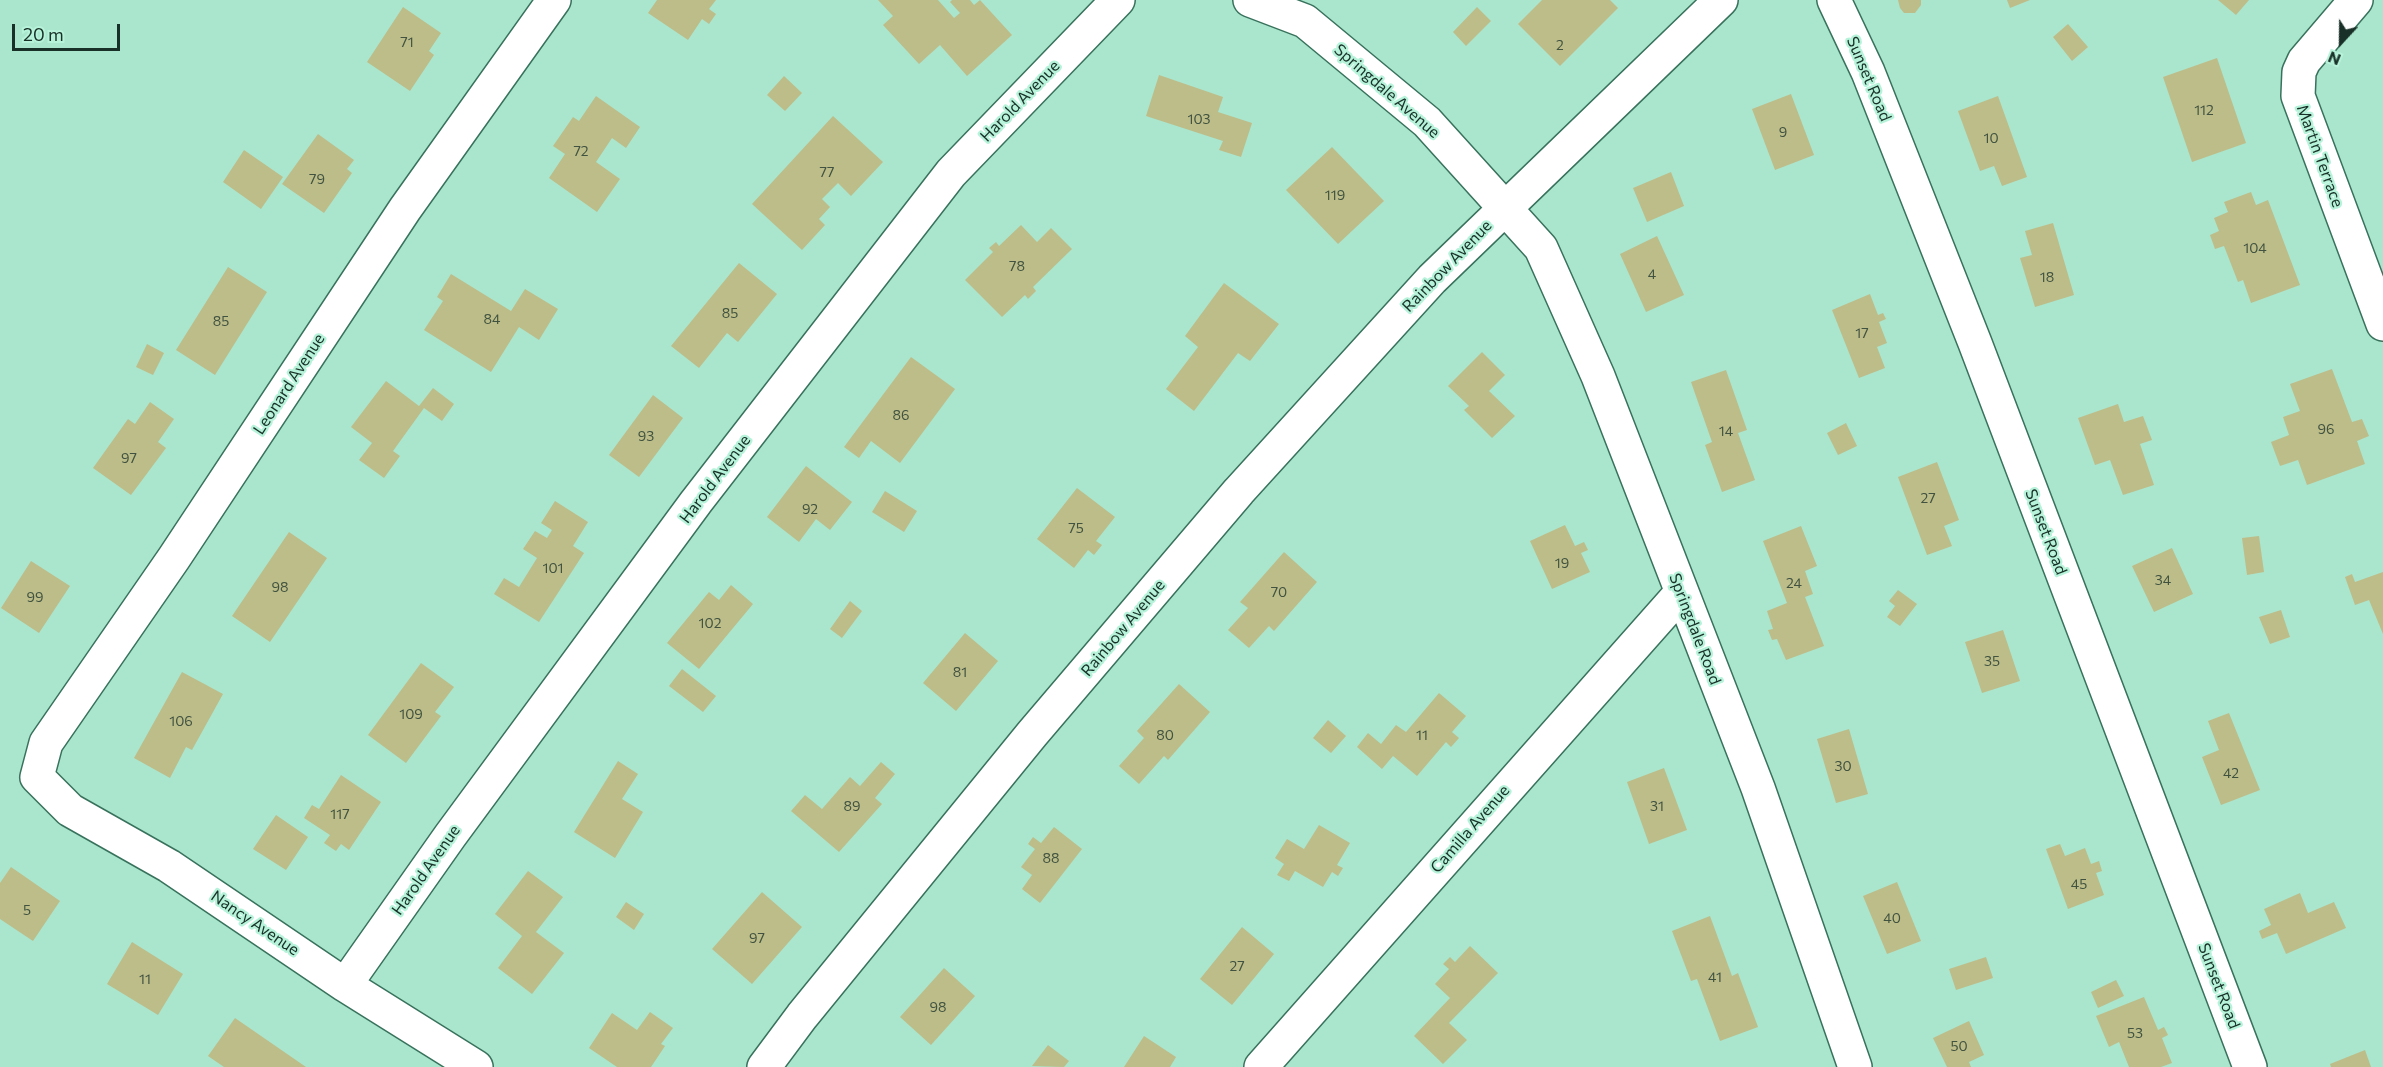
<!DOCTYPE html>
<style>
body{margin:0}
#map{position:relative;width:2383px;height:1067px;overflow:hidden;background:#aae5cd;font-family:Commissioner,sans-serif}
canvas{display:block}
.north{position:absolute;left:2311px;top:12px;width:60px;height:60px;-webkit-text-stroke:4px #b6f3da;paint-order:stroke;rotate:202deg;font-size:16px;font-weight:700;line-height:24px;text-align:center;color:#183027}
.north::after{content:'';display:block;margin:auto;width:21px;height:27px;background:#183027;clip-path:polygon(50% 0,100% 100%,50% 72%,0 100%)}
.scale{position:absolute;left:12px;top:24px;width:108px;height:27px;box-sizing:border-box;border:3px solid #183027;border-top:0;padding-left:8px;font-size:18px;line-height:21px;white-space:nowrap;color:#183027;-webkit-text-stroke:4px #b6f3da;paint-order:stroke}
</style>
<div id="map">
<canvas width="2383" height="1067"></canvas>
<div class="north">N</div>
<div class="scale">20 m</div>
</div>
<script>
const context = document.querySelector('canvas').getContext('2d');
context.lineJoin = 'round';
function fillPath(path, color) { context.fillStyle = color; context.fill(path, 'evenodd'); }
const shape = rows => new Path2D(rows.map(r => 'M' + r).join(''));
function stroke(path, color, width, dash) { context.strokeStyle = color; context.lineWidth = width; context.lineCap = dash ? 'butt' : 'round'; context.setLineDash(dash || []); context.stroke(path); }
function drawText(font, color, halo, rows, align = 'center') {
  context.font = font + ' Commissioner,sans-serif'; context.lineWidth = 4.5; context.setLineDash([]); context.textBaseline = 'middle'; context.strokeStyle = halo; context.fillStyle = color; for (const [text, x, y, turn = 0] of rows) {
    context.save(); context.translate(x, y); context.rotate((+turn || 0) * Math.PI / 180); context.textAlign = isNaN(turn) ? turn : align; if (halo) context.strokeText(text, 0, 0); context.fillText(text, 0, 0); context.restore();
  }
}
fillPath(shape([
 [657,0,716,0,709,9,716,14,709,24,702,19,688,40,648,13],
 [878,0,938,0,954,18,960,13,950,2,952,0,970,0,974,5,980,0,1012,35,967,76,940,45,919,64,883,25,893,16],
 [1542,0,1610,0,1618,8,1560,66,1518,24],
 [1898,0,1921,0,1921,5,1915,13,1904,13,1900,8],
 [2007,0,2030,0,2010,8],
 [2218,0,2249,0,2236,15],
 [403,7,441,33,429,51,434,55,410,91,367,62],
 [1477,7,1491,21,1466,46,1453,32],
 [2068,24,2088,47,2072,61,2053,37],
 [2217,58,2246,143,2192,162,2163,77],
 [1159,75,1223,97,1218,112,1252,123,1241,157,1219,150,1223,141,1146,116],
 [784,76,802,93,785,111,767,95],
 [1791,94,1814,155,1775,170,1752,109],
 [596,96,640,127,626,148,612,138,596,162,620,179,597,212,549,178,565,154,553,146,573,117,579,121],
 [1998,96,2027,177,2002,186,1994,166,1980,171,1958,111],
 [833,116,883,162,851,196,838,183,822,199,830,207,819,219,825,225,802,250,752,204],
 [318,134,354,160,347,169,352,173,324,213,282,184],
 [1332,147,1384,201,1338,244,1286,190],
 [244,150,283,177,261,209,223,182],
 [1671,172,1684,206,1647,222,1633,188],
 [2251,192,2256,205,2268,200,2300,285,2251,303,2243,280,2238,282,2224,246,2215,249,2210,235,2219,231,2214,218,2228,212,2224,202],
 [2053,223,2074,295,2035,307,2020,258,2032,255,2025,231],
 [1021,225,1037,242,1051,228,1072,249,1033,287,1036,291,1028,299,1025,295,1002,317,965,280,993,252,989,248,996,242,999,246],
 [1657,236,1684,295,1646,312,1620,254],
 [739,263,777,294,738,342,727,333,699,368,671,346],
 [228,267,267,292,215,375,176,350],
 [451,274,511,311,525,289,558,309,539,340,519,327,491,372,424,330,443,301,437,297],
 [1224,283,1279,324,1250,361,1238,353,1194,411,1166,389,1198,347,1185,336],
 [1870,294,1878,315,1883,313,1886,319,1879,322,1887,343,1877,347,1885,368,1859,378,1832,310],
 [147,344,164,353,153,375,136,367],
 [1482,352,1505,375,1489,391,1515,416,1492,438,1464,410,1469,406,1448,386],
 [911,357,955,389,900,463,871,441,859,458,844,447],
 [2332,369,2352,422,2362,419,2369,436,2357,441,2365,464,2307,485,2298,460,2280,466,2271,442,2289,435,2283,417,2300,411,2290,384],
 [1726,370,1747,430,1738,433,1755,480,1722,492,1705,445,1712,442,1691,382],
 [386,381,419,406,433,388,454,404,442,421,424,408,393,451,400,456,384,478,359,460,372,443,351,427],
 [653,395,683,418,639,477,609,455],
 [150,402,174,419,158,442,166,448,131,495,93,468,128,419,135,424],
 [2118,404,2124,422,2143,416,2152,440,2140,444,2154,485,2123,495,2110,460,2095,465,2078,418],
 [1846,423,1857,446,1838,455,1827,433],
 [1937,462,1959,520,1944,526,1952,546,1927,555,1898,477],
 [806,466,852,502,830,530,816,519,799,542,767,517],
 [1077,488,1115,517,1096,541,1102,545,1094,555,1088,550,1074,568,1037,539],
 [885,491,917,511,904,532,872,512],
 [555,501,588,522,573,546,584,553,539,622,494,594,504,578,519,587,537,558,523,549,535,531,547,538,552,530,541,523],
 [1565,525,1575,546,1584,542,1588,550,1581,553,1590,572,1552,589,1530,541],
 [1801,526,1817,566,1805,571,1813,594,1805,597,1824,646,1786,660,1777,639,1772,640,1768,630,1773,629,1767,611,1787,603,1763,541],
 [289,532,327,558,270,642,232,616],
 [2259,536,2264,572,2247,575,2242,538],
 [2172,548,2193,594,2154,612,2132,566],
 [1284,552,1317,582,1274,631,1269,626,1249,648,1228,630,1248,608,1240,602],
 [31,561,70,586,39,633,1,608],
 [2383,572,2383,634,2369,600,2355,605,2345,577,2352,574,2355,582],
 [731,585,753,604,699,669,667,643,709,592,719,600],
 [1898,590,1917,604,1900,626,1887,617,1895,606,1889,601],
 [850,601,862,611,842,638,830,629],
 [2281,610,2290,637,2270,644,2259,617],
 [2003,630,2020,681,1982,693,1965,642],
 [965,633,998,661,956,711,923,683],
 [421,663,454,687,435,712,441,716,406,763,368,735],
 [682,669,716,696,703,712,669,686],
 [182,672,223,694,192,750,186,747,170,778,134,758],
 [1179,684,1210,712,1168,760,1164,756,1139,784,1119,766,1144,738,1137,731],
 [1439,693,1466,716,1452,732,1459,738,1451,747,1446,742,1417,776,1393,756,1382,769,1357,747,1368,733,1381,744,1396,725,1406,732],
 [2229,713,2260,790,2221,805,2202,757,2219,750,2208,721],
 [1328,720,1346,736,1331,753,1313,738],
 [1849,729,1868,794,1836,803,1817,739],
 [618,761,638,774,622,799,643,812,615,858,574,832],
 [881,762,895,774,875,798,882,804,839,852,791,811,805,795,822,809,850,777,860,786],
 [1664,768,1687,830,1649,844,1627,782],
 [341,775,381,802,349,850,341,844,336,851,324,843,330,835,304,818,312,805,319,809],
 [276,815,308,837,286,870,253,849],
 [1319,825,1350,843,1337,865,1343,868,1338,876,1332,872,1323,887,1295,871,1289,881,1277,875,1284,864,1275,858,1287,839,1304,849],
 [1054,827,1082,849,1040,903,1022,889,1032,875,1021,867,1035,849,1028,844,1033,837,1041,843],
 [2060,844,2065,856,2085,848,2091,864,2099,861,2102,871,2096,873,2104,895,2068,909,2046,849],
 [11,867,60,901,33,941,0,919,0,883],
 [528,871,563,897,536,932,564,953,532,994,498,968,522,936,495,914],
 [1897,882,1921,941,1887,954,1863,896],
 [762,892,802,927,752,984,712,949],
 [2300,893,2308,913,2334,902,2346,928,2286,954,2277,933,2262,939,2259,931,2271,925,2264,909],
 [626,902,644,914,634,930,616,917],
 [1710,916,1732,976,1738,973,1758,1027,1720,1041,1697,979,1691,981,1672,931],
 [1242,927,1274,954,1232,1005,1200,979],
 [132,942,183,974,158,1015,107,984],
 [1470,946,1498,973,1449,1023,1467,1040,1443,1064,1414,1036,1450,998,1435,984,1449,969,1443,964,1450,957,1455,962],
 [1986,957,1993,978,1956,990,1949,969],
 [944,968,975,996,931,1045,900,1017],
 [2116,980,2124,996,2098,1008,2091,992],
 [2144,997,2158,1030,2164,1027,2168,1035,2162,1038,2172,1063,2161,1067,2129,1067,2119,1042,2109,1047,2096,1016],
 [650,1012,673,1028,661,1044,665,1046,651,1067,617,1067,589,1048,612,1013,637,1030],
 [235,1018,306,1067,224,1067,208,1056],
 [1969,1021,1984,1055,1969,1062,1971,1067,1947,1067,1933,1038],
 [1144,1036,1176,1057,1170,1067,1124,1067],
 [1048,1045,1069,1061,1064,1067,1032,1066],
 [2365,1050,2371,1067,2331,1067,2330,1064]
]), '#bdbd89');
const minor = shape([
 [1250,0,1305,21,1427,122,1541,248,1598,376,1758,788,1855,1067],
 [1834,0,1868,72,1975,343,2250,1067],
 [2356,0,2304,61,2299,72,2298,96,2383,324],
 [345,985,450,836,696,502,951,173,1118,0],
 [476,1067,345,985,169,866,70,810,37,777,46,743,174,558,405,209,554,0],
 [764,1067,802,1016,1032,734,1239,491,1432,279,1721,0],
 [1261,1067,1681,593]
]);
stroke(minor, '#38725d', 36);
stroke(minor, '#fff', 33);
drawText('14px', '#415340', null, [
 ["71",407,42],
 ["2",1560,45],
 ["112",2204,110],
 ["103",1199,119],
 ["9",1783,132],
 ["10",1991,138],
 ["72",581,151],
 ["77",827,172],
 ["79",317,179],
 ["119",1335,195],
 ["104",2255,248],
 ["78",1017,266],
 ["4",1652,274],
 ["18",2047,277],
 ["85",730,313],
 ["84",492,319],
 ["85",221,321],
 ["17",1862,333],
 ["86",901,415],
 ["96",2326,429],
 ["14",1726,431],
 ["93",646,436],
 ["97",129,458],
 ["27",1928,498],
 ["92",810,509],
 ["75",1076,528],
 ["19",1562,563],
 ["101",553,568],
 ["34",2163,580],
 ["24",1794,583],
 ["98",280,587],
 ["70",1279,592],
 ["99",35,597],
 ["102",710,623],
 ["35",1992,661],
 ["81",960,672],
 ["109",411,714],
 ["106",181,721],
 ["80",1165,735],
 ["11",1422,735],
 ["30",1843,766],
 ["42",2231,773],
 ["89",852,806],
 ["31",1657,806],
 ["117",340,814],
 ["88",1051,858],
 ["45",2079,884],
 ["5",27,910],
 ["40",1892,918],
 ["97",757,938],
 ["27",1237,966],
 ["41",1715,977],
 ["11",145,979],
 ["98",938,1007],
 ["53",2135,1033],
 ["50",1959,1046]
]);
drawText('16px', '#183027', '#b6f3da', [
 ["Sunset Road",1869,79,67],
 ["Springdale Avenue",1387,91,41],
 ["Harold Avenue",1020,101,-46],
 ["Martin Terrace",2320,156,70],
 ["Rainbow Avenue",1447,266,-46],
 ["Leonard Avenue",289,384,-57],
 ["Harold Avenue",715,479,-53],
 ["Sunset Road",2046,532,69],
 ["Rainbow Avenue",1123,628,-50],
 ["Springdale Road",1695,629,69],
 ["Camilla Avenue",1470,829,-49],
 ["Harold Avenue",426,870,-55],
 ["Nancy Avenue",255,923,34],
 ["Sunset Road",2219,986,69]
]);
</script>
